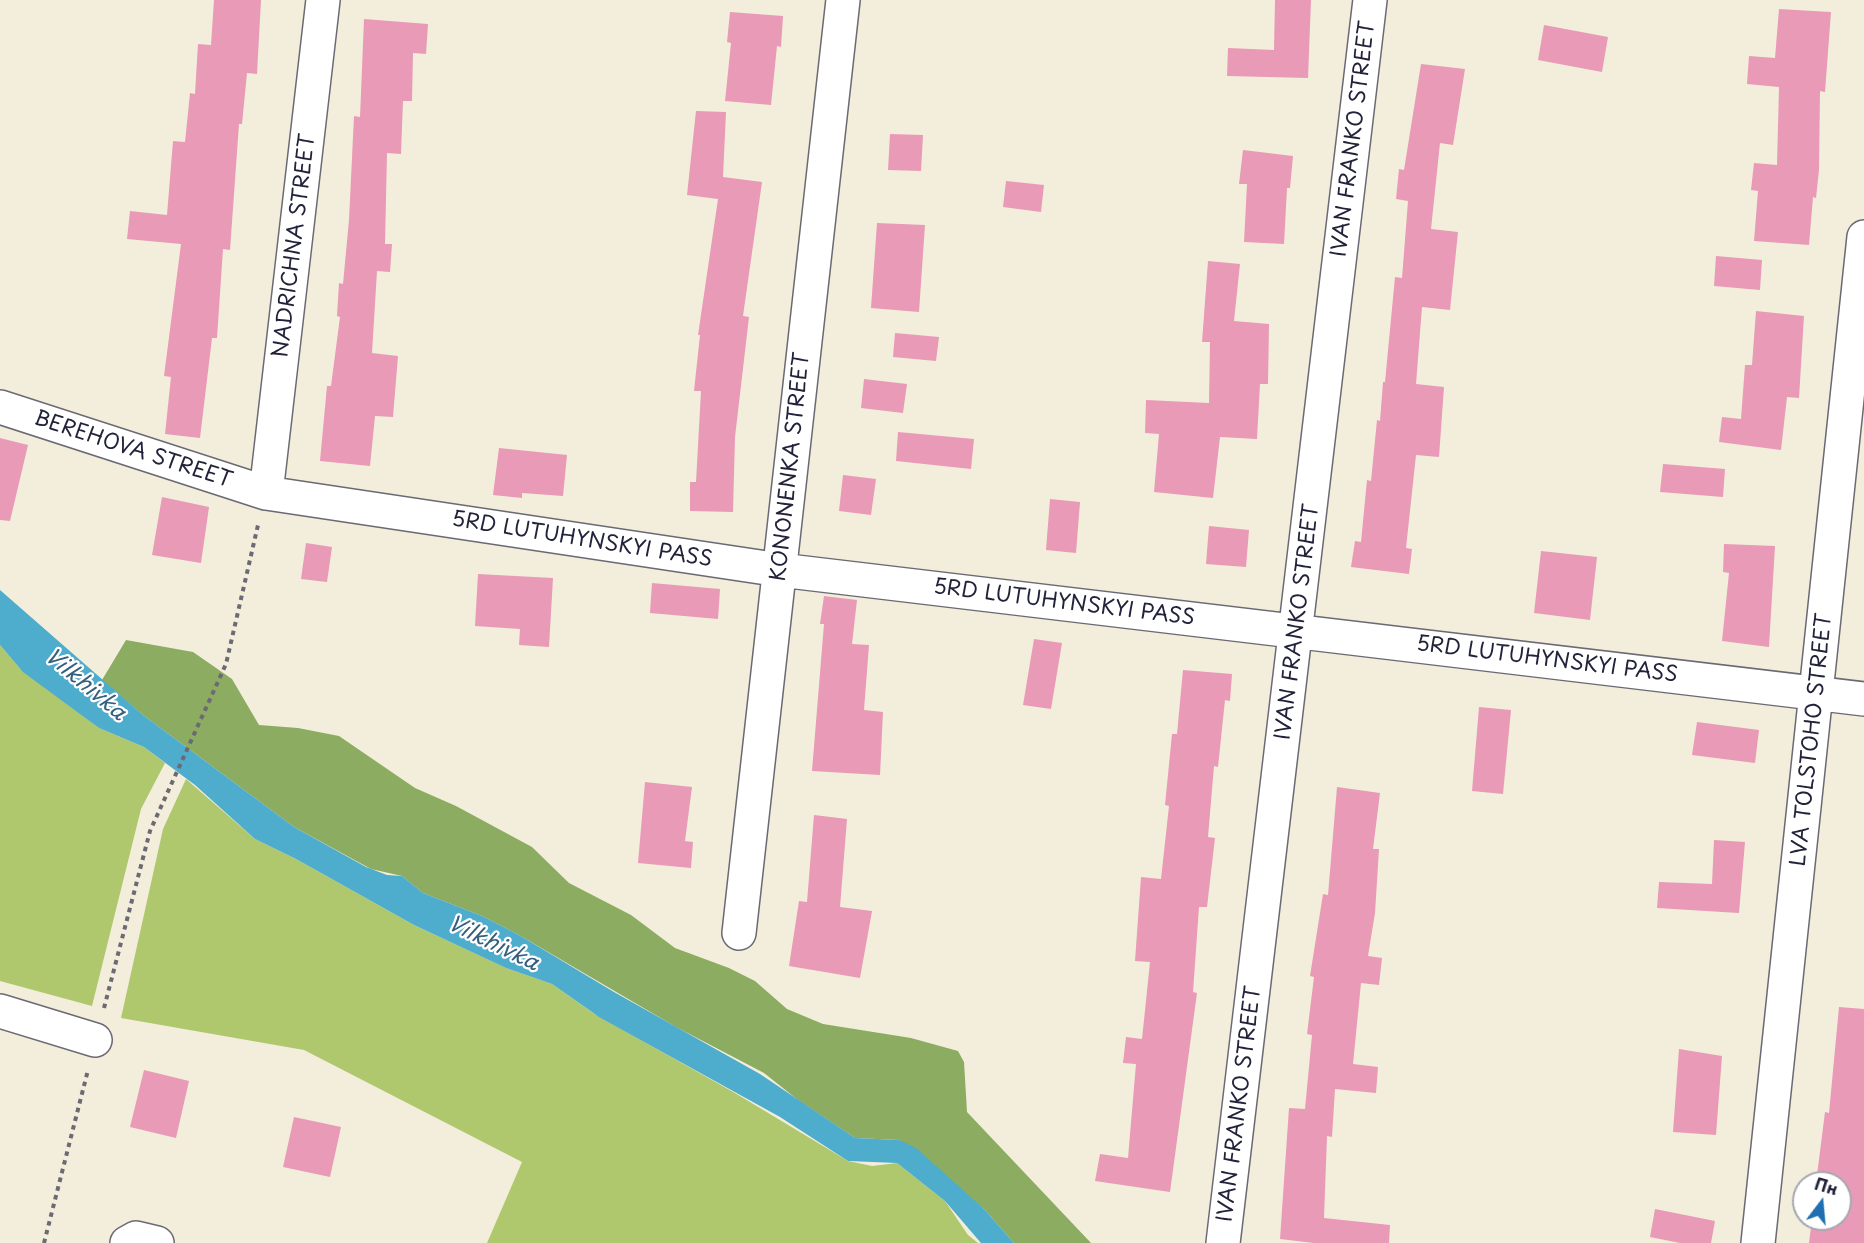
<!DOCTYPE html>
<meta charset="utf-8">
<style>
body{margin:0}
#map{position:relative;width:1864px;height:1243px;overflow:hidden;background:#f3eedb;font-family:"Playpen Sans",sans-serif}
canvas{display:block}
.north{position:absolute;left:1792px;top:1171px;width:60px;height:60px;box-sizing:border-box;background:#fff;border:2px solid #a7a7b1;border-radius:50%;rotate:16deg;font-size:16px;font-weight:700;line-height:24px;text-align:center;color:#22223b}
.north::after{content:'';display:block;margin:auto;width:21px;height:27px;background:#1f6fb2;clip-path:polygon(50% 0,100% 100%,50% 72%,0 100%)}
</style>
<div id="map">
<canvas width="1864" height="1243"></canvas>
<div class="north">Пн</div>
</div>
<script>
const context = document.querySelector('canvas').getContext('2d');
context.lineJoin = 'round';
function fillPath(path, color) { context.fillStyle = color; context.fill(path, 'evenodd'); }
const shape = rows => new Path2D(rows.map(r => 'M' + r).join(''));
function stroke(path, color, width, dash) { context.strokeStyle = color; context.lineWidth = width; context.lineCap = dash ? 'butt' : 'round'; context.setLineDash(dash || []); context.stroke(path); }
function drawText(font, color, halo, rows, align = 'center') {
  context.font = font + ' "Playpen Sans",sans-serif'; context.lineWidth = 4.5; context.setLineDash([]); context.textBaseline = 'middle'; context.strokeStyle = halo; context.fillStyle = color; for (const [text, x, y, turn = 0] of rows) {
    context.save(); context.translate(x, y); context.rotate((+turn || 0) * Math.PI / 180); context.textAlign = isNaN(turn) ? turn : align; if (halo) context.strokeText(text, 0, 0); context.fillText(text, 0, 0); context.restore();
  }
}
fillPath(shape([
 [0,645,18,666,99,728,144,747,165,763,141,809,92,1006,0,981],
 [186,779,255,839,296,859,414,925,506,968,552,984,593,1013,735,1093,848,1161,872,1166,897,1163,945,1201,968,1235,978,1243,487,1243,522,1162,304,1050,121,1018,163,829]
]), '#afc86e');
fillPath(shape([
 [126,640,193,652,232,679,259,725,298,728,339,736,415,788,456,806,532,847,569,883,631,915,675,948,729,968,755,981,787,1009,823,1024,911,1038,958,1051,964,1062,967,1112,1091,1243,1014,1243,984,1209,899,1140,855,1138,798,1100,764,1073,676,1027,519,935,482,916,423,893,402,876,371,869,294,827,143,715,102,680]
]), '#8bac61');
fillPath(shape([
 [0,590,143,715,294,827,366,867,387,875,402,876,423,893,482,916,519,935,614,992,760,1074,855,1138,899,1140,916,1148,984,1209,1014,1243,981,1243,945,1201,897,1163,848,1161,780,1117,599,1017,552,984,506,968,414,925,296,859,255,839,195,785,144,747,99,728,23,672,0,645]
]), '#4eaccd');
fillPath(shape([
 [214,0,261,0,257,74,247,73,242,124,239,124,230,250,223,249,217,338,212,338,200,438,165,434,171,377,164,376,181,244,127,239,130,211,167,215,173,141,185,142,190,93,195,94,198,44,211,45],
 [1275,0,1311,0,1308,78,1227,76,1228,48,1274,50],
 [1779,9,1831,12,1825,92,1820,91,1819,170,1816,198,1813,197,1809,245,1754,241,1758,191,1751,190,1754,163,1777,165,1779,87,1747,84,1749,56,1775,58],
 [730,12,783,16,781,47,777,46,771,105,725,101,731,43,727,42],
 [364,19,428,24,426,54,413,53,412,101,403,101,401,154,387,153,385,244,392,244,390,272,377,271,372,353,398,356,393,417,375,416,370,466,320,461,327,386,331,386,340,317,337,316,339,283,343,284,349,220,354,116,360,117],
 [1544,25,1608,37,1602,72,1538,60],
 [1421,64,1465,69,1453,145,1440,143,1431,229,1458,232,1450,310,1422,307,1416,384,1444,387,1439,457,1416,455,1406,548,1412,549,1409,574,1351,567,1355,541,1361,542,1367,480,1371,481,1377,420,1380,421,1383,382,1385,382,1395,277,1402,278,1408,201,1396,199,1399,169,1404,170],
 [696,111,726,112,723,177,762,182,743,316,749,317,735,437,733,512,690,511,690,482,696,482,701,391,694,391,700,335,698,335,718,199,687,195],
 [890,134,923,135,921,171,888,170],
 [1243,150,1293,156,1290,188,1287,188,1284,244,1244,242,1247,184,1239,184],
 [1006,181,1044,185,1041,212,1003,207],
 [877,223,925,225,919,312,871,308],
 [1716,256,1762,260,1760,290,1714,286],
 [1208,261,1240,264,1234,321,1269,324,1268,384,1260,384,1257,439,1220,437,1213,498,1154,492,1159,434,1145,433,1146,400,1209,403,1210,342,1202,342],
 [1756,311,1804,316,1799,398,1787,397,1781,450,1719,442,1722,417,1741,419,1745,365,1752,365],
 [895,333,939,337,936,361,893,357],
 [864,379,907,384,903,413,861,408],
 [898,432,974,439,971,469,896,461],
 [0,438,28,445,10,521,0,520],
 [499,448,567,455,563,496,522,493,522,498,493,495],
 [1663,464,1725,469,1723,497,1660,492],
 [843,475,876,479,871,515,839,511],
 [162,497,209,507,201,563,152,555],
 [1050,499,1080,502,1076,553,1046,550],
 [1209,526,1249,530,1246,567,1206,564],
 [306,543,332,547,327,582,301,579],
 [1724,544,1775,546,1769,647,1722,641,1729,573,1723,572],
 [1541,551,1597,557,1590,620,1534,613],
 [478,574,553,578,549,647,519,645,520,629,475,626],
 [652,583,720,589,718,619,650,613],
 [824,596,857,600,852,644,869,645,864,710,883,712,880,775,812,771,824,624,820,624],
 [1034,639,1062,643,1051,709,1023,705],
 [1183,670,1232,674,1230,701,1225,700,1218,767,1214,766,1208,837,1215,838,1207,907,1199,907,1193,992,1197,993,1170,1192,1095,1181,1100,1154,1128,1158,1136,1064,1123,1063,1126,1037,1142,1039,1150,962,1135,961,1141,877,1161,879,1169,806,1165,805,1172,734,1177,734],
 [1479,707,1511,710,1503,794,1472,791],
 [1697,722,1759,730,1755,763,1692,755],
 [645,782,692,787,685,841,693,842,691,868,638,863],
 [1337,787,1380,793,1373,849,1379,849,1375,913,1368,956,1382,958,1379,985,1361,983,1353,1064,1378,1067,1376,1093,1335,1089,1332,1137,1327,1136,1324,1218,1390,1225,1389,1243,1314,1243,1280,1239,1289,1108,1305,1109,1312,1035,1307,1034,1314,977,1310,976,1323,894,1328,895],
 [814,815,847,819,840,907,872,911,860,978,789,966,799,901,807,902],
 [1714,840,1745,842,1739,913,1657,908,1659,882,1712,884],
 [1839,1007,1864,1009,1864,1243,1809,1243,1812,1219,1840,1219,1840,1183,1816,1183,1825,1112,1829,1113],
 [1679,1049,1722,1056,1716,1135,1673,1132],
 [144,1070,189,1081,176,1138,130,1127],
 [294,1117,341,1127,330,1177,283,1167],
 [1655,1209,1715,1221,1711,1243,1680,1243,1650,1237]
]), '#e89ab7');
const minor = shape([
 [0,407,266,493,780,570,1864,699],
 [266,493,323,0],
 [739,933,843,0],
 [0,1011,95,1040],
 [127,1243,136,1238,157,1243],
 [1223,1243,1370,0],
 [1758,1243,1864,237]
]);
stroke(minor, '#6b6973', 36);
stroke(shape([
 [104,1008,150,831,226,664,258,525],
 [44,1243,88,1070]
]), '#6b6973', 4, [4.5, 4.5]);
stroke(minor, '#fff', 33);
drawText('21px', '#22223b', '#fff', [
 ["IVAN FRANKO STREET",1354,139,-83],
 ["NADRICHNA STREET",295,246,-83],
 ["BEREHOVA STREET",133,450,18],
 ["KONONENKA STREET",791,467,-84],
 ["5RD LUTUHYNSKYI PASS",582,540,9],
 ["5RD LUTUHYNSKYI PASS",1064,603,7],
 ["IVAN FRANKO STREET",1298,622,-83],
 ["5RD LUTUHYNSKYI PASS",1547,660,7],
 ["LVA TOLSTOHO STREET",1812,740,-84],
 ["IVAN FRANKO STREET",1240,1104,-83]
]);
drawText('italic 22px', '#36607d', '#fff', [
 ["Vilkhivka",85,685,40],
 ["Vilkhivka",493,944,26]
]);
</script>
